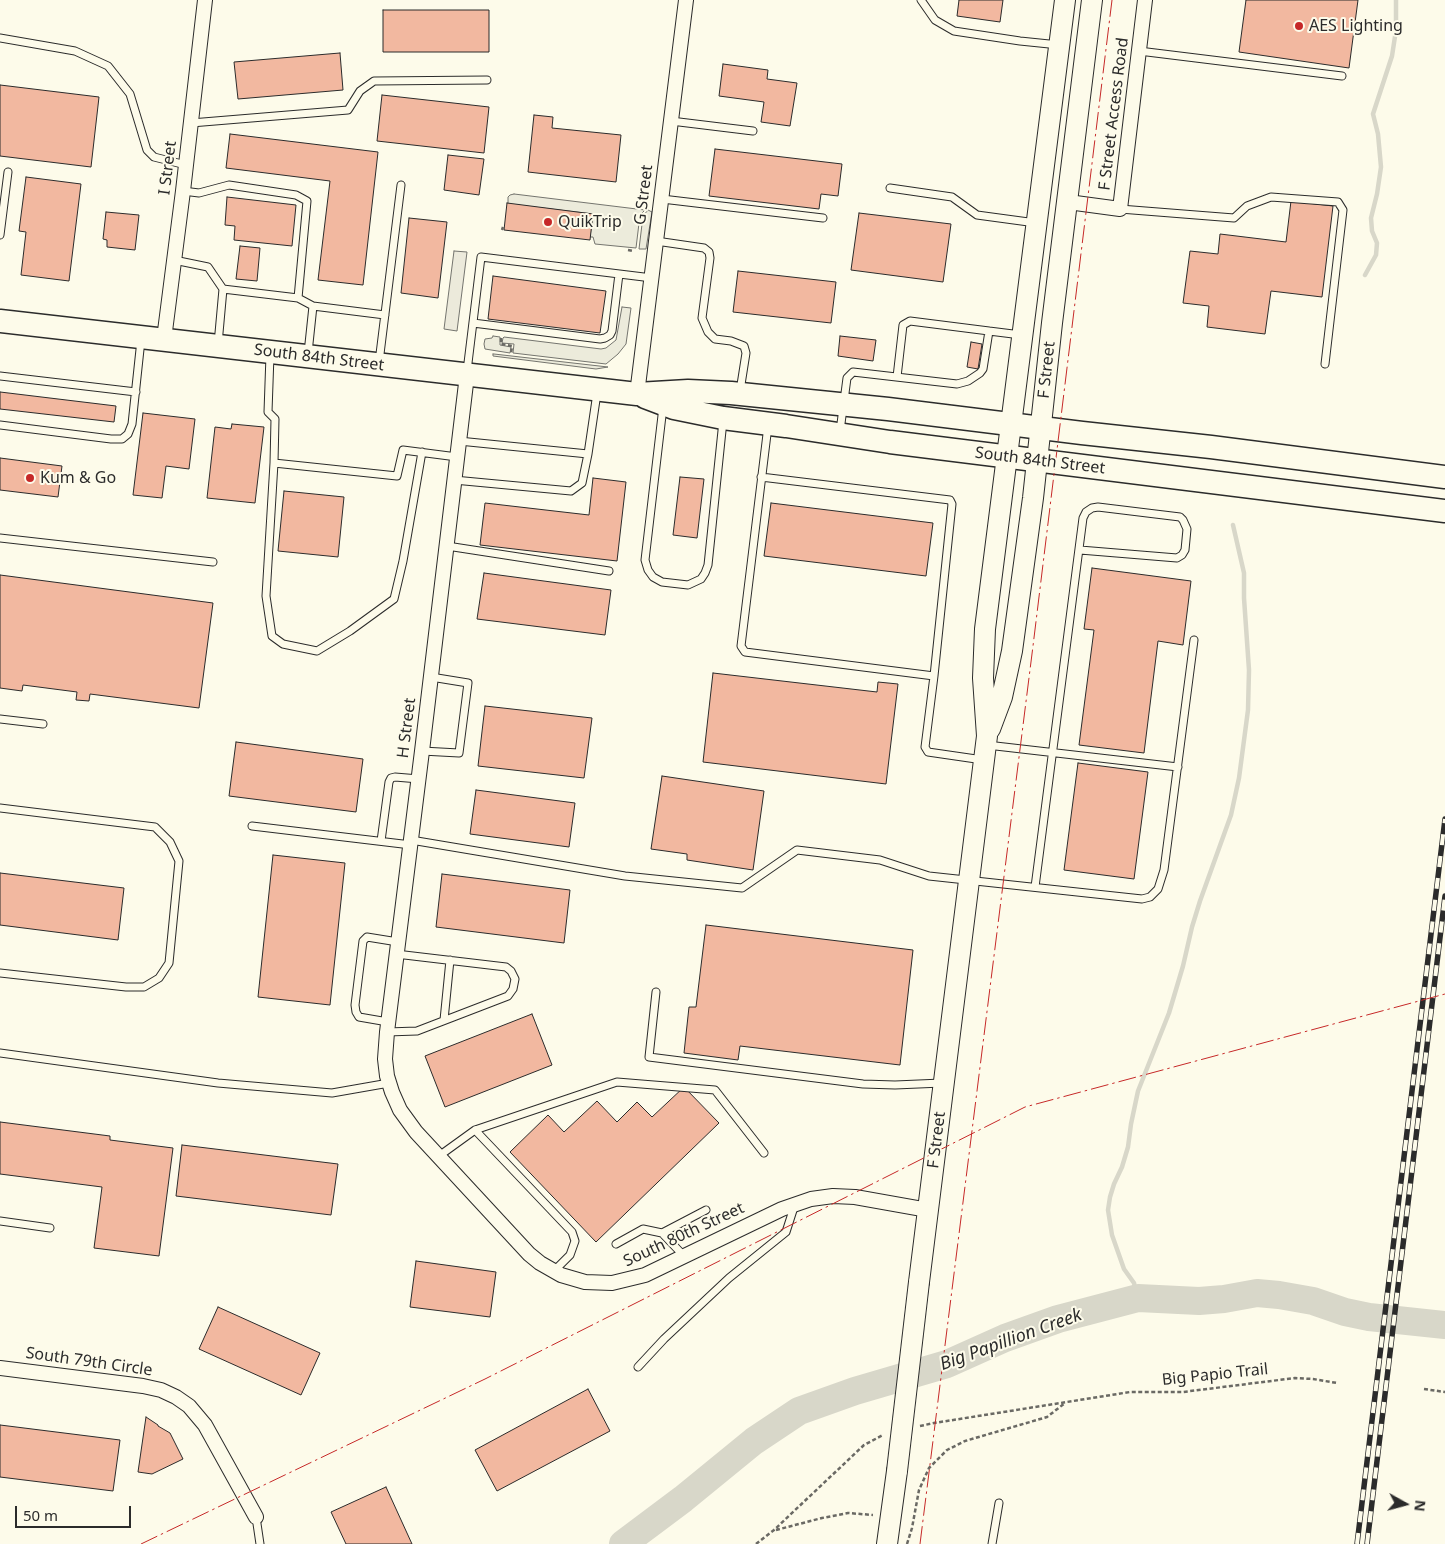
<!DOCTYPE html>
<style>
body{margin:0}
#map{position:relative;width:1445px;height:1544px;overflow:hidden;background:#fdfbea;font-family:"Noto Sans",sans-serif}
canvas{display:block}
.north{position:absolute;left:1380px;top:1479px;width:50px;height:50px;-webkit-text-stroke:4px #fdfbea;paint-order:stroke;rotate:97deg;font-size:14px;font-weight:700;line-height:20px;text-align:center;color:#2b2b2b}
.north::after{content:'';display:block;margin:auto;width:18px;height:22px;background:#2b2b2b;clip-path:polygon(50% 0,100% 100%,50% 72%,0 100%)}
.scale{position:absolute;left:15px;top:1506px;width:116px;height:22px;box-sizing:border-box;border:2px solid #2b2b2b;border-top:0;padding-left:6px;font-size:15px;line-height:18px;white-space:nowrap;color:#2b2b2b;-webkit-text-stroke:4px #fdfbea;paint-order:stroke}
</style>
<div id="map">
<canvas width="1445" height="1544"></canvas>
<div class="north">N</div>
<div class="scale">50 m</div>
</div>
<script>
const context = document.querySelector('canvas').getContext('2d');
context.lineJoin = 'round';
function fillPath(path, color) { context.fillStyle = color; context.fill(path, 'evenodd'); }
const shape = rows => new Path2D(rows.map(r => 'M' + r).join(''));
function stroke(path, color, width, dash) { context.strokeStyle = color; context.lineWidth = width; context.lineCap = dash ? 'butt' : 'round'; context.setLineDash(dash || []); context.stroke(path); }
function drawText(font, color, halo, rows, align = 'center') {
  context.font = font + ' "Noto Sans",sans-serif'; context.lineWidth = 4; context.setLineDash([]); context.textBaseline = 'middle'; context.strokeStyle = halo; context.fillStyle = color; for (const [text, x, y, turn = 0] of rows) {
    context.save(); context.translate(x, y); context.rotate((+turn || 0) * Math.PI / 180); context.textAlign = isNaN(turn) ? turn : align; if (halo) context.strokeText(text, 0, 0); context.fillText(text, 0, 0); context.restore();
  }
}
const green = shape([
 [514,194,645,210,640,215,636,248,595,244,593,237,590,237,593,214,508,204,508,197,510,195,514,194],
 [648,210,652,212,646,249,639,249,643,216,648,210],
 [622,307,631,308,626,344,618,354,606,364,513,353,514,344,502,343,503,338,504,337,601,349,606,348,616,340,622,307],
 [493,336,500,337,500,345,511,347,510,353,485,349,484,344,485,339,492,338,493,336],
 [493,354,494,354,608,367,596,369,493,356,493,354]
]);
fillPath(green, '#ecebdb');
stroke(green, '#74746e', 1);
const parking = shape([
 [454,251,467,252,457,331,444,329,454,251]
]);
fillPath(parking, '#eceadb');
stroke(parking, '#74746e', 1);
stroke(shape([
 [1365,275,1376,255,1377,243,1372,231,1371,218,1377,194,1381,167,1378,134,1373,114,1392,56,1396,30,1396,0],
 [1138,1298,1134,1283,1124,1269,1112,1235,1108,1210,1110,1197,1114,1184,1122,1167,1128,1147,1131,1124,1138,1091,1169,1013,1183,966,1192,927,1200,901,1231,815,1239,778,1248,710,1249,670,1244,598,1244,573,1233,525]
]), '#d8d7c9', 4.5);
stroke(shape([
 [623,1544,683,1499,754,1441,799,1411,855,1391,947,1364,1005,1338,1058,1319,1138,1298,1199,1301,1224,1299,1257,1293,1279,1295,1313,1301,1345,1312,1369,1317,1445,1325]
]), '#d8d7c9', 28);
const building = shape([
 [959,0,1003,0,1000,22,957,16,959,0],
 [1246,0,1358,0,1349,68,1239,52,1246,0],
 [383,10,489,10,489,52,383,52,383,10],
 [340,53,343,90,238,99,234,62,340,53],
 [723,64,768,70,767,79,797,83,790,126,761,122,764,102,719,96,723,64],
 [0,85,99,97,91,167,0,156,0,85],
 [382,95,489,107,484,153,377,141,382,95],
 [534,115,553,117,552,128,621,135,616,182,528,172,534,115],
 [230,134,378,152,363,285,318,280,330,181,226,168,230,134],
 [715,149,842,164,838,196,821,194,819,209,709,196,715,149],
 [448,155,484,159,479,195,444,190,448,155],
 [26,177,81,184,69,281,21,275,26,232,19,231,26,177],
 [227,197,296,205,292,246,234,240,235,226,225,225,227,197],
 [1291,201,1333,206,1322,297,1271,291,1265,334,1207,327,1209,306,1183,303,1190,251,1218,254,1220,234,1286,242,1291,201],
 [507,203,593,214,590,240,504,230,507,203],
 [106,212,139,215,135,250,107,247,107,240,103,239,106,212],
 [859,213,951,224,943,282,851,270,859,213],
 [409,218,447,222,438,298,401,293,409,218],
 [240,246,260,248,257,281,236,279,240,246],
 [738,271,836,282,831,323,733,312,738,271],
 [493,276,606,291,600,333,488,319,493,276],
 [840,336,876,340,873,361,838,356,840,336],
 [971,342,982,344,978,369,967,367,971,342],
 [0,392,116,406,114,422,0,409,0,392],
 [143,413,195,419,189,469,166,466,162,498,133,495,143,413],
 [232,424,264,427,255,503,207,498,215,427,231,429,232,424],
 [0,458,62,466,58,497,0,490,0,458],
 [680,477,704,479,697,538,673,535,680,477],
 [593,478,626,482,617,561,480,545,485,503,589,515,593,478],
 [284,491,344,497,338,557,278,551,284,491],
 [771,503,933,523,926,576,764,556,771,503],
 [1092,568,1191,581,1183,645,1158,641,1144,753,1079,745,1094,630,1084,629,1092,568],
 [484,573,611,590,605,635,477,619,484,573],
 [0,575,213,603,199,708,90,694,89,701,76,700,77,692,23,685,22,691,0,688,0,575],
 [713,673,877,692,878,682,898,684,886,784,703,762,713,673],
 [485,706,592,718,584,778,478,766,485,706],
 [236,742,363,759,356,812,229,796,236,742],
 [1078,763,1148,772,1134,879,1064,870,1078,763],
 [662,776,764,791,753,870,687,860,687,854,651,849,662,776],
 [476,790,575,803,569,847,470,834,476,790],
 [273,855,345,863,330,1005,258,997,273,855],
 [0,873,124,888,118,940,0,925,0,873],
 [442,874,570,890,564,943,436,927,442,874],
 [706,925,913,950,900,1065,740,1046,738,1060,684,1053,689,1007,696,1007,706,925],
 [532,1014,552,1065,445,1107,425,1056,532,1014],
 [684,1087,719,1123,596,1242,510,1152,548,1115,564,1132,597,1101,617,1122,637,1102,652,1117,684,1087],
 [0,1122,110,1136,110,1140,173,1148,159,1256,94,1248,102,1187,0,1174,0,1122],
 [182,1145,338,1164,331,1215,176,1196,182,1145],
 [416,1261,496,1272,490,1317,410,1307,416,1261],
 [218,1307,320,1353,301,1395,199,1349,218,1307],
 [588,1389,610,1431,497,1491,475,1450,588,1389],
 [146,1417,158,1425,158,1426,170,1433,183,1459,152,1474,138,1472,146,1417],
 [0,1425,120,1440,113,1491,0,1477,0,1425],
 [386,1487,412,1544,346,1544,331,1512,386,1487]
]);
fillPath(building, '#f2b8a0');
stroke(building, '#2b2b2b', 1);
const lane = shape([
 [921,0,935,20,954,31,1020,41,1059,45],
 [0,38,75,51,108,66,130,94,147,150,154,157,186,165],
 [1139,51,1342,76],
 [671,121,753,131],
 [191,123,348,110,360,91,374,81,487,80],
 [890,188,952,197,977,215,1036,223],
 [183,191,199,193,229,185,296,195,307,201,298,298],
 [662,199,823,218],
 [1120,209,1234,218,1247,206,1271,197,1338,202,1343,210,1325,364],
 [0,235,8,172],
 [656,241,704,248,709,252,710,258,702,318,708,332,715,339,731,341,744,346,746,353,740,391],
 [174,260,208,267,223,289],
 [473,323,600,339,605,338,610,335,612,331,619,274],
 [218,344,223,289,298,298,313,306],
 [308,353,313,306,385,315],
 [270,355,268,412,275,419,274,463,397,476,403,450,457,457],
 [379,362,401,185],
 [467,371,481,257,652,278],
 [0,376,136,392],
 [897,377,903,325,910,321,989,331],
 [663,407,645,560,648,570,653,577,662,582,688,585,701,579,705,573,708,565,723,421],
 [0,425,111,439,122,439,128,434,132,424,141,340],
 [768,426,741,646,745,652,934,676,925,747,928,752,983,760],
 [840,431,847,378,853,372,957,384,968,381,980,373,983,369,989,331,1021,335],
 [459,441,588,454],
 [274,463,266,596,272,636,283,644,317,651,350,631,394,599,403,561,422,452],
 [761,477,950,500,952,504,934,676],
 [454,480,571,491,582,483,588,454,597,393],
 [0,538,213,562],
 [447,546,609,571],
 [0,719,43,724],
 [987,745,1178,767],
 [422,751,459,753,468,683,431,677],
 [0,808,155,827,170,842,179,861,169,963,159,978,144,987,126,987,0,973],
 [252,826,411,845],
 [411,840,625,876,742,888,797,850,880,860,929,876,1142,899,1150,897,1158,889,1164,870,1194,640],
 [381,841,389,782,391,778,395,777,419,779],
 [1035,887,1083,518,1086,512,1092,508,1098,507,1180,517,1183,520,1187,529,1185,550,1182,555,1177,558,1080,550],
 [656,992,649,1057,863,1084,895,1085,942,1083],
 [444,1020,450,960],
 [388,1022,359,1017,356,1012,355,1005,363,941,367,937,398,942],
 [387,1032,417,1031,508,996,513,989,515,979,511,971,506,967,396,954],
 [0,1053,218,1083,332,1093,389,1083],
 [475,1130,572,1232,575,1241,570,1255,554,1271],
 [439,1156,475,1130,617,1082,715,1090,764,1153],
 [0,1221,50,1228],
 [616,1244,643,1229,662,1233],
 [684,1256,662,1233,706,1210],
 [638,1367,664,1339,729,1278,786,1232,795,1204],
 [256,1517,260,1544],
 [992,1544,999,1503]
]);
const street = shape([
 [1068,202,1120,209,1145,0],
 [164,339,183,191,205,0],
 [467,375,422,751,387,1032,385,1059,387,1076,392,1092,400,1110,416,1132,529,1254,540,1263,561,1275,585,1282,612,1283,645,1275,782,1209,811,1199,833,1196,855,1197,928,1210],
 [637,394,686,0],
 [0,1368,143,1386,161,1390,176,1397,189,1406,205,1425,256,1517]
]);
const secondary = shape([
 [990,729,1002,697,1012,651,1033,498,1052,323,1092,0],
 [919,1282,987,736,983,678,985,629,1065,0],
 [887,1544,897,1471]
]);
const primary = shape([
 [0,321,637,394,688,391,731,393,888,409,1082,433,1211,447,1445,477],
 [645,397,674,408,723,418,786,426,890,442,1445,511]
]);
stroke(lane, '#2b2b2b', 9);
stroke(street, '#2b2b2b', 16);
stroke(secondary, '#2b2b2b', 22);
stroke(primary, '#2b2b2b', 25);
stroke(shape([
 [502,230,503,227],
 [628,250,633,251],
 [501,338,501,344,512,346,511,354],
 [1424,1389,1445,1392],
 [920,1426,934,1423,1130,1392,1183,1392,1295,1378,1313,1379,1337,1383],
 [776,1530,822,1518,848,1513,873,1515],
 [756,1544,774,1530,864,1445,883,1435],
 [907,1544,912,1528,919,1490,929,1468,947,1450,965,1441,1047,1417,1065,1403]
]), '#6a6964', 2.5, [4, 2.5]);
stroke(lane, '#fdfbea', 7);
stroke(street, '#fdfbea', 14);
stroke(secondary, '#fdfbea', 20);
stroke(primary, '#fdfbea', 22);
const rail = shape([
 [1357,1544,1445,819],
 [1367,1544,1445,896]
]);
stroke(rail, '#2b2b2b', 5.5);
stroke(rail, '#fdfbea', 4, [11]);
const secondaryBridge = shape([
 [897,1471,919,1282]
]);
stroke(secondaryBridge, '#2b2b2b', 22, []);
stroke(secondaryBridge, '#fdfbea', 20);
stroke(shape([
 [141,1544,485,1379,1025,1107,1445,994],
 [920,1544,1033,646,1112,0]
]), '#c62828', 1, [18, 4, 2.5, 4]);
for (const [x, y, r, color] of [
 [1299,26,5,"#c62828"],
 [548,222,5,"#c62828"],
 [30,478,5,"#c62828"]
]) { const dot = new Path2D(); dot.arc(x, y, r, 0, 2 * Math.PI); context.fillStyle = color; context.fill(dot); stroke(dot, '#fdfbea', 2); }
drawText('16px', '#2b2b2b', '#fdfbea', [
 ["AES Lighting",1309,26],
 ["QuikTrip",558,222],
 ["Kum & Go",40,478]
], 'left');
drawText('16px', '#2b2b2b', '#fdfbea', [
 ["F Street Access Road",1114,114,-83],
 ["I Street",168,168,-83],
 ["G Street",644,195,-83],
 ["South 84th Street",319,358,7],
 ["F Street",1047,370,-84],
 ["South 84th Street",1040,461,7],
 ["H Street",407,728,-83],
 ["F Street",937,1140,-83],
 ["South 80th Street",684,1235,-25],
 ["South 79th Circle",89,1362,8],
 ["Big Papio Trail",1215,1375,-6]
]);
drawText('italic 18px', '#2b2b2b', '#fdfbea', [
 ["Big Papillion Creek",1011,1340,-20]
]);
</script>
